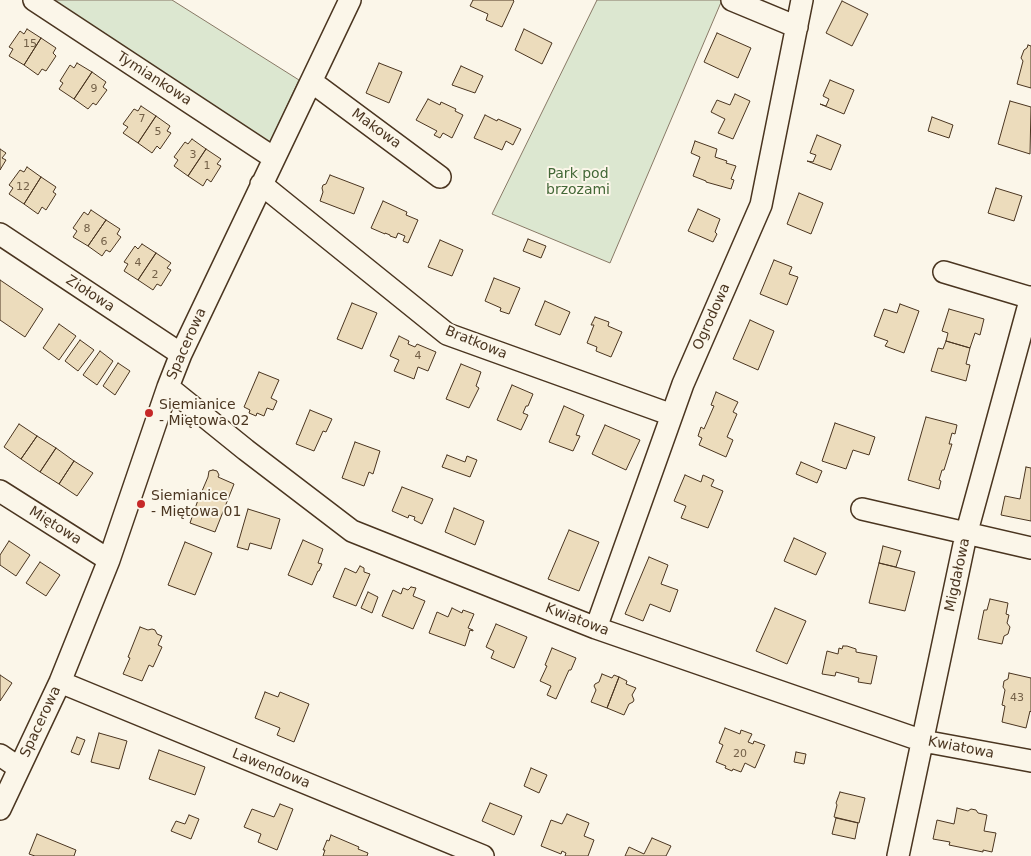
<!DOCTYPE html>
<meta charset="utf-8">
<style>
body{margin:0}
canvas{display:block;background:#fbf6e9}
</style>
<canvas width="1031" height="856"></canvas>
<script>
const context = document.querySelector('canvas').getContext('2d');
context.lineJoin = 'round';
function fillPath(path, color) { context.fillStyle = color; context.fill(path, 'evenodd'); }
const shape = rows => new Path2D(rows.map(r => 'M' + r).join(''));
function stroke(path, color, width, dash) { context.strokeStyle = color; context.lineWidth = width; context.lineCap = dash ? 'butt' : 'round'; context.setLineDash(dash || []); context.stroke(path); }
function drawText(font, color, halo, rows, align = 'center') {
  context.font = font + ' "DejaVu Sans",sans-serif'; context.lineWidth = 4; context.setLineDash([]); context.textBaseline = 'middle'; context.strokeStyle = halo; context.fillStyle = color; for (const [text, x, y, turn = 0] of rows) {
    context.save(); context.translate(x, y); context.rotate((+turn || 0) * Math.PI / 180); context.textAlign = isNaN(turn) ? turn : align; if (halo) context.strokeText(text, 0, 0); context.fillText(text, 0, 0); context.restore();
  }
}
const green = shape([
 [36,0,172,0,299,80,266,151,36,0],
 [597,0,722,0,610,263,492,214,597,0]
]);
fillPath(green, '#dce7d0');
stroke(green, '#887966', 1);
const building = shape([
 [473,0,513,0,514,1,502,27,486,20,488,14,470,6,473,0],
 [842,1,868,14,852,46,826,33,842,1],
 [27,29,41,38,24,65,9,56,13,49,9,47,20,31,24,34,27,29],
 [524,29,552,43,542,64,515,50,524,29],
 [717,33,751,48,738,78,704,62,717,33],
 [41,38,56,48,53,53,56,56,46,71,42,69,38,75,24,65,41,38],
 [1028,45,1031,46,1031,88,1017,84,1023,61,1021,58,1024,50,1027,48,1028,45],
 [77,63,92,72,74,99,59,89,63,83,60,81,70,65,74,68,77,63],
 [379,63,402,72,389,103,366,93,379,63],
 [461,66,483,76,475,93,452,85,461,66],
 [92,72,106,82,103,87,107,90,96,105,93,103,88,109,74,99,92,72],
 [830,80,854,90,844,114,820,104,826,106,829,99,823,96,830,80],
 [735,94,750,101,733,139,718,133,725,119,711,112,717,100,730,105,735,94],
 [428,99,440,105,441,102,456,109,455,111,463,115,452,138,443,133,440,138,434,135,437,131,416,120,428,99],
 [1010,101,1031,107,1030,154,998,144,1010,101],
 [141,106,156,116,138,143,123,133,128,127,123,124,134,109,138,111,141,106],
 [485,115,497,121,498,119,521,129,513,145,506,141,502,150,474,138,485,115],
 [156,116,170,126,167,131,171,133,160,149,157,146,152,153,138,143,156,116],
 [932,117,953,125,949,138,928,131,932,117],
 [817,135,841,145,831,170,807,161,813,162,816,155,810,153,817,135],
 [192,139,206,149,188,176,174,166,178,160,174,157,185,142,188,144,192,139],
 [695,141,717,149,715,157,727,161,726,163,736,166,731,179,734,180,731,189,706,182,706,181,693,176,700,157,691,153,695,141],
 [0,149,6,153,2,158,6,160,0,170,0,149],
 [206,149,221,159,217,164,221,166,211,182,207,179,203,186,188,176,206,149],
 [27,167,41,177,24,204,9,194,13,188,9,185,20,170,24,172,27,167],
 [330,175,364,188,354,214,320,201,323,192,322,188,323,185,326,184,330,175],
 [41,177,56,187,53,192,56,194,46,210,42,207,38,214,24,204,41,177],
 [996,188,1022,196,1014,221,988,213,996,188],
 [799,193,823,203,811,234,787,224,799,193],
 [383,201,407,212,406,215,418,220,408,243,403,241,405,236,398,233,396,238,390,236,390,235,385,233,385,234,371,228,383,201],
 [698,209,720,219,715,232,717,234,713,242,688,231,698,209],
 [91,210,106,220,88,246,73,237,77,231,73,228,84,212,88,215,91,210],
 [106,220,120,229,117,234,121,237,110,252,106,250,102,256,88,246,106,220],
 [528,239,546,246,541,258,523,251,528,239],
 [440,240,463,250,452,276,428,267,440,240],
 [142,244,156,253,138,280,124,271,128,264,124,262,135,246,138,249,142,244],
 [156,253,171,263,167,268,171,270,161,286,157,284,153,290,138,280,156,253],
 [774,260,792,267,789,274,798,277,787,305,760,294,774,260],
 [494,278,520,288,509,314,500,311,501,308,485,301,494,278],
 [0,280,43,309,25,337,0,320,0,280],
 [545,301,570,312,560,335,535,325,545,301],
 [352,303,377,313,362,349,337,339,352,303],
 [900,304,919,311,904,353,885,346,888,341,874,336,884,309,897,313,900,304],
 [949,309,984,319,980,335,975,333,970,348,946,341,948,333,942,331,949,309],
 [595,317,609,322,608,326,622,332,611,357,596,351,597,347,587,343,594,325,591,325,595,317],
 [750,320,774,331,758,370,733,359,750,320],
 [59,324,76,336,59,360,43,348,59,324],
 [399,336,409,341,408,344,415,347,417,344,436,352,428,371,418,367,414,379,394,371,399,360,390,356,399,336],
 [80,340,94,350,78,371,65,361,80,340],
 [946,341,970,348,966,364,970,365,966,381,931,371,938,348,943,349,946,341],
 [100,351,113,361,97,385,83,375,100,351],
 [118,363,130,371,115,395,103,386,118,363],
 [461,364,481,372,476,386,479,388,469,408,446,399,461,364],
 [259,372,279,380,271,398,277,401,273,410,267,408,264,416,257,413,256,416,249,413,250,410,244,407,259,372],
 [512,385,533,394,528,406,526,406,523,413,528,415,521,430,497,420,512,385],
 [716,392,738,402,733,412,737,414,727,437,733,440,726,457,699,445,702,438,698,436,701,427,704,429,714,406,711,405,716,392],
 [564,406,584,415,576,435,580,436,573,451,549,442,564,406],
 [310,410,332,419,326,432,323,431,314,451,296,444,310,410],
 [926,417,957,425,955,434,952,433,949,444,952,444,944,470,942,470,939,480,941,481,939,489,908,480,926,417],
 [835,423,875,437,869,455,853,450,846,469,822,461,835,423],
 [19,424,37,436,21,459,4,447,19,424],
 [605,425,640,440,626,470,592,454,605,425],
 [37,436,56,448,40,472,21,459,37,436],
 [355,442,380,451,373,474,369,472,364,486,342,478,355,442],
 [56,448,74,461,59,484,40,472,56,448],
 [447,455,465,462,467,456,477,460,470,477,442,467,447,455],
 [74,461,93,473,77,496,59,484,74,461],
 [801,462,822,471,817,483,796,474,801,462],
 [1026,467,1031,468,1031,521,1001,515,1005,496,1020,499,1026,467],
 [213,470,217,471,219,475,218,477,234,484,215,532,190,523,198,500,200,501,203,492,202,491,208,477,209,471,213,470],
 [685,475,701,482,703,475,714,480,711,486,723,491,708,528,681,518,686,506,674,501,685,475],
 [402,487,433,499,422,524,414,520,415,517,409,515,408,518,392,511,402,487],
 [454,508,484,521,475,545,445,532,454,508],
 [248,509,280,519,271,549,250,543,248,550,237,547,248,509],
 [569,530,599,542,579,591,548,579,569,530],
 [794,538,826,553,816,575,784,561,794,538],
 [303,540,323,549,318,563,322,564,319,571,318,571,312,585,288,575,303,540],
 [9,541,30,555,16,576,0,565,0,555,9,541],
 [185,542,212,553,195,595,168,585,185,542],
 [883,546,901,551,896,567,879,563,883,546],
 [649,557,668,565,661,584,678,590,670,612,650,604,643,621,625,614,649,557],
 [40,562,60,575,46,596,26,583,40,562],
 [879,563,915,572,905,611,869,603,879,563],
 [360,566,364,568,364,572,370,574,356,606,333,597,345,568,356,573,360,566],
 [411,587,416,588,413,596,425,601,413,629,382,616,393,590,401,594,403,588,408,590,411,587],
 [368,592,378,597,372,613,361,608,368,592],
 [990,599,1008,603,1006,614,1009,615,1007,623,1010,627,1008,634,1004,636,1002,644,978,639,984,610,987,610,990,599],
 [452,608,462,613,463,610,474,614,468,628,473,630,473,631,470,630,465,646,429,633,437,612,448,617,452,608],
 [775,608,806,621,787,664,756,651,775,608],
 [496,624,527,637,514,668,491,658,494,651,486,647,496,624],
 [140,627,148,630,152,629,155,630,157,634,162,636,158,645,162,647,153,667,149,665,142,681,123,674,130,658,128,657,140,627],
 [843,646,847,646,856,649,856,652,877,656,871,684,858,682,859,678,836,672,835,676,822,674,827,651,838,654,839,648,842,649,843,646],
 [552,648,576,658,571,670,569,670,556,699,547,695,551,686,540,681,547,666,545,665,552,648],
 [1009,673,1031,678,1031,712,1030,711,1026,728,1002,722,1005,706,1002,705,1005,690,1003,687,1004,681,1008,679,1009,673],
 [602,674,612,678,614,675,619,677,607,708,591,702,596,690,594,686,595,684,599,682,602,674],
 [0,675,12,683,0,701,0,675],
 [619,677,627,681,626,684,636,688,632,695,634,700,633,702,629,704,624,715,607,708,619,677],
 [265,692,278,697,280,692,309,704,294,742,277,735,280,728,255,718,265,692],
 [725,728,740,734,741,730,752,734,748,742,753,744,754,741,765,745,755,768,745,763,741,772,733,769,732,771,725,768,726,766,716,762,723,745,719,743,725,728],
 [99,733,127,741,119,769,91,762,99,733],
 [77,737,85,740,79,755,71,752,77,737],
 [159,750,205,767,195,795,149,779,159,750],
 [796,752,806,754,804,764,794,762,796,752],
 [531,768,547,775,539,793,524,786,531,768],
 [840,792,865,798,859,823,834,817,837,805,836,803,840,792],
 [490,803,522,816,514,835,482,821,490,803],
 [280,804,293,809,277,850,258,842,261,834,244,827,252,809,274,817,280,804],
 [957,808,968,811,971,809,976,810,978,813,987,815,984,831,996,833,992,852,983,850,983,852,949,845,950,842,933,839,937,820,954,824,957,808],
 [567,814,589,823,584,836,594,840,588,856,565,856,566,853,562,851,561,854,541,846,551,820,562,824,567,814],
 [189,815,199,819,191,839,171,831,176,821,185,824,189,815],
 [836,818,858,823,855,839,832,834,836,818],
 [37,834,76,850,74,856,35,856,29,854,37,834],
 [331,835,359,847,358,849,368,853,367,856,323,856,325,850,323,850,327,840,329,841,331,835],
 [652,838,671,846,666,856,625,856,629,847,644,854,652,838]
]);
fillPath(building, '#ecdcbc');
stroke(building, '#4a3520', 1);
const minor = shape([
 [34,0,274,158],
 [732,0,797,27],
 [312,82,440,177],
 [261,184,447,334,672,415],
 [0,234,181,354],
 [944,272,1031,298],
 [168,387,246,450,352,531,596,628,923,741,1031,761],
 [0,491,109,560],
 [862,509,1031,548],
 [596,628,683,384,761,205,802,0],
 [60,682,483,856],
 [0,755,19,768],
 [0,809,60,682,109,560,168,387,181,354,350,0],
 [898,856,966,535,1031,297]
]);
stroke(minor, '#4a3520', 24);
stroke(minor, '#fbf6e9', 21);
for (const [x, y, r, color] of [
 [149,413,5,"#c62828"],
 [141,504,5,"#c62828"]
]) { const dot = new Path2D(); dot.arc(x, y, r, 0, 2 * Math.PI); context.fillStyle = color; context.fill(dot); stroke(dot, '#fbf6e9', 2); }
drawText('11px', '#725f47', null, [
 ["15",30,44],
 ["9",94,89],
 ["7",142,119],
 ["5",158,132],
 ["3",193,155],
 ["1",207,166],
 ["12",23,187],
 ["8",87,229],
 ["6",104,242],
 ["4",138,263],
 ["2",155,275],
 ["4",418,356],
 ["43",1017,698],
 ["20",740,754]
]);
drawText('14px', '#4a3520', '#fbf6e9', [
 ["Tymiankowa",154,79,33],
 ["Makowa",376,129,36],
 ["Ziołowa",90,294,33],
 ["Ogrodowa",712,317,-66],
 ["Bratkowa",476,343,22],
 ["Spacerowa",187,344,-66],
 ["Miętowa",55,526,32],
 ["Migdałowa",958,575,-78],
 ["Kwiatowa",577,620,21],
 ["Spacerowa",41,722,-65],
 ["Kwiatowa",961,748,11],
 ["Lawendowa",271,769,22]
]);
drawText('14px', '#436837', '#fbf6e9', [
 ["Park pod",578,174],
 ["brzozami",578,190]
]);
drawText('14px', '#4a3520', '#fbf6e9', [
 ["Siemianice",159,405],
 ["- Miętowa 02",159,421],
 ["Siemianice",151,496],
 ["- Miętowa 01",151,512]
], 'left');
</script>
